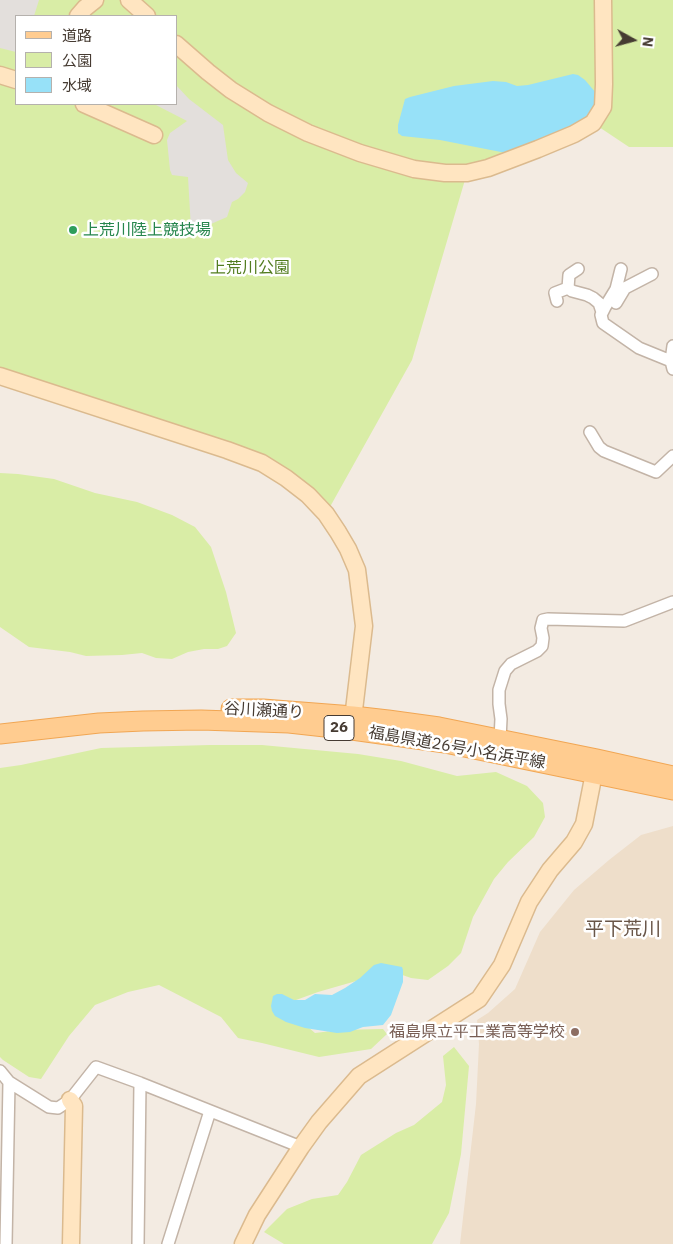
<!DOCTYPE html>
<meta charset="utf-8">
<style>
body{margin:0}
#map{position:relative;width:673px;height:1244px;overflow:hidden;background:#f3ebe2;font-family:"IBM Plex Sans","Noto Sans JP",sans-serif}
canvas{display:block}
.legend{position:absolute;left:15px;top:15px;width:162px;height:90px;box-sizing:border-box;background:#fff;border:1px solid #b5b1ad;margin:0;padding:6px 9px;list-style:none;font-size:15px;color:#463b32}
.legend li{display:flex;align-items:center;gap:10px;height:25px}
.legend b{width:25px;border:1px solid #b5b1ad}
.north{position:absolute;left:608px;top:15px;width:50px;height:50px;-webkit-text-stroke:4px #fff;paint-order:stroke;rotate:97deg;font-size:14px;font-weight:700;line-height:20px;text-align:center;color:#463b32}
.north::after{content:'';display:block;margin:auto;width:18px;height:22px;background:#463b32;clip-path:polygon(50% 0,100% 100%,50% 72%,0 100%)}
</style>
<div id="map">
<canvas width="673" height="1244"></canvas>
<ul class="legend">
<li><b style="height:6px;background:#ffcc90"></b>道路</li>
<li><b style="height:14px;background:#d9eda6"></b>公園</li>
<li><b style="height:14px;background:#97e1f8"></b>水域</li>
</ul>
<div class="north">N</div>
</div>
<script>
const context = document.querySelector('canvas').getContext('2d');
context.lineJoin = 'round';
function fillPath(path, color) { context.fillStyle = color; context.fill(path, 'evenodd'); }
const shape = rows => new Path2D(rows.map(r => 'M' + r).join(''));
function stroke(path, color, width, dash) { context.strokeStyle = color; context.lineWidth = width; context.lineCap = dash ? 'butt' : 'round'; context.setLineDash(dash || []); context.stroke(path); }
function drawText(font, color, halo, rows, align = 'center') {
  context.font = font + ' "IBM Plex Sans","Noto Sans JP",sans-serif'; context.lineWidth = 5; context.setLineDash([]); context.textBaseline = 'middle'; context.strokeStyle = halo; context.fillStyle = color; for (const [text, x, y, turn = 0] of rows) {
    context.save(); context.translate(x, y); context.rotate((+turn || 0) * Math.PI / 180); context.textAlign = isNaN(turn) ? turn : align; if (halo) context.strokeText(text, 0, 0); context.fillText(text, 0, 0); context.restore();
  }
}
fillPath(shape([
 [673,826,673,1244,460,1244,476,1104,479,1044,477,1020,488,1013,515,989,540,932,574,890,609,860,641,835]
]), '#eedeca');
fillPath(shape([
 [0,0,673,0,673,147,629,147,593,123,467,173,412,360,326,514,286,478,0,376],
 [16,16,176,16,176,104,16,104],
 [0,473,18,474,54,479,95,493,137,502,172,515,195,527,211,547,226,592,236,633,227,646,218,649,204,649,188,652,172,659,156,658,142,653,122,655,86,656,70,652,29,647,0,627],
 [210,745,262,745,358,754,401,761,457,776,496,772,527,786,543,803,545,817,534,837,508,862,494,879,473,917,461,953,448,966,428,980,411,978,391,971,318,992,296,1000,295,1016,315,1033,340,1030,383,1029,387,1034,371,1049,319,1057,262,1043,238,1038,221,1017,159,985,128,992,95,1005,69,1036,41,1079,29,1077,3,1060,0,1057,0,768,21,765,101,748],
 [454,1047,469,1066,461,1154,449,1213,432,1244,284,1244,264,1232,287,1209,312,1199,338,1195,347,1182,361,1155,396,1133,414,1125,442,1102,446,1085,443,1056]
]), '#d9eda6');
fillPath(shape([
 [0,0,39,0,34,16,16,16,16,52,0,48],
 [176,85,189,99,223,125,228,160,236,173,248,183,245,192,238,199,232,202,227,217,204,227,191,229,188,177,172,175,170,170,167,140,170,133,187,121,154,104,176,104]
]), '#e3dfdc');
fillPath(shape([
 [573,74,578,75,585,80,596,93,596,103,592,112,586,119,579,124,506,153,440,140,402,136,398,133,398,125,405,99,410,97,454,86,493,81,506,82,517,86,528,85],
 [381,963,402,967,403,970,403,982,391,1015,383,1025,363,1027,350,1032,337,1033,305,1028,286,1022,275,1016,272,1011,271,1006,273,996,277,994,282,994,294,1000,305,1000,315,994,332,995,345,988,360,978,374,965]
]), '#97e1f8');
const street = shape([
 [578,269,569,275,568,288,572,291,587,295,593,298,599,303,602,312],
 [621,269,616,289,605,307,601,315,603,323,639,348,671,361],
 [557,301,555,293,568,288],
 [616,303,625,288,652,274],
 [673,346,671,361,673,369],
 [590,432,599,447,604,451,656,472,673,456],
 [500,739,501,719,499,704,499,690,505,671,511,664,537,651,542,646,543,638,541,628,543,620,548,619,624,621,673,602],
 [0,1071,9,1082,49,1107,58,1108,70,1100,96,1067,140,1083,301,1147],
 [6,1244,9,1082],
 [138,1244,140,1083],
 [168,1244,210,1111]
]);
const secondary = shape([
 [129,0,147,16],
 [78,16,85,8,95,0],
 [176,44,208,72,231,90,268,113,308,133,360,153,414,169,445,173,467,173,488,168,538,149,574,134,593,123,603,107,604,84,603,0],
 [0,75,16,80],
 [84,104,154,135],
 [0,376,227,450,262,463,286,478,308,495,326,514,338,532,348,549,357,570,364,626,352,727],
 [70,1100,74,1106,71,1244],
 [243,1244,257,1215,301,1147,319,1122,359,1076,479,999,502,965,529,902,550,870,574,842,584,824,596,763]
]);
const primary = shape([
 [231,709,263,709,353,716,388,720,439,727,597,759,673,776],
 [0,734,99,723,143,721,201,720,289,723,352,730,445,743,673,790]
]);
stroke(street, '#c3b4a7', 14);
stroke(secondary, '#dbba8e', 19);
stroke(primary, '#f1a653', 21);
stroke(street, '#fff', 11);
stroke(secondary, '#ffe5c1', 16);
stroke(primary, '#ffcc90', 19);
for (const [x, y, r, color] of [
 [73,230,5,"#2e9e5b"],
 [575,1032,5,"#8d6e63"]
]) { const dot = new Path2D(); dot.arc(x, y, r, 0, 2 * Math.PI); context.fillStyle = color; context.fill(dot); stroke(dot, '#fff', 2); }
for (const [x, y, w] of [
 [339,728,30]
]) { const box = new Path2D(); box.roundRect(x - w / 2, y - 12.5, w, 25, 4); context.fillStyle = '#fff'; context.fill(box); stroke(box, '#463b32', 1); }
drawText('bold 15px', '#463b32', null, [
 ["26",339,728]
]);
drawText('16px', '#27864d', '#fff', [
 ["上荒川陸上競技場",83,230]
], 'left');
drawText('16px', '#537d20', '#fff', [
 ["上荒川公園",250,268]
]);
drawText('16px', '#463b32', '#fff', [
 ["谷川瀬通り",264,711,3],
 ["福島県道26号小名浜平線",457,748,10]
]);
drawText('16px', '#785e54', '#fff', [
 ["福島県立平工業高等学校",565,1032]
], 'right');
drawText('19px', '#695648', '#fff', [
 ["平下荒川",623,930]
]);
</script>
